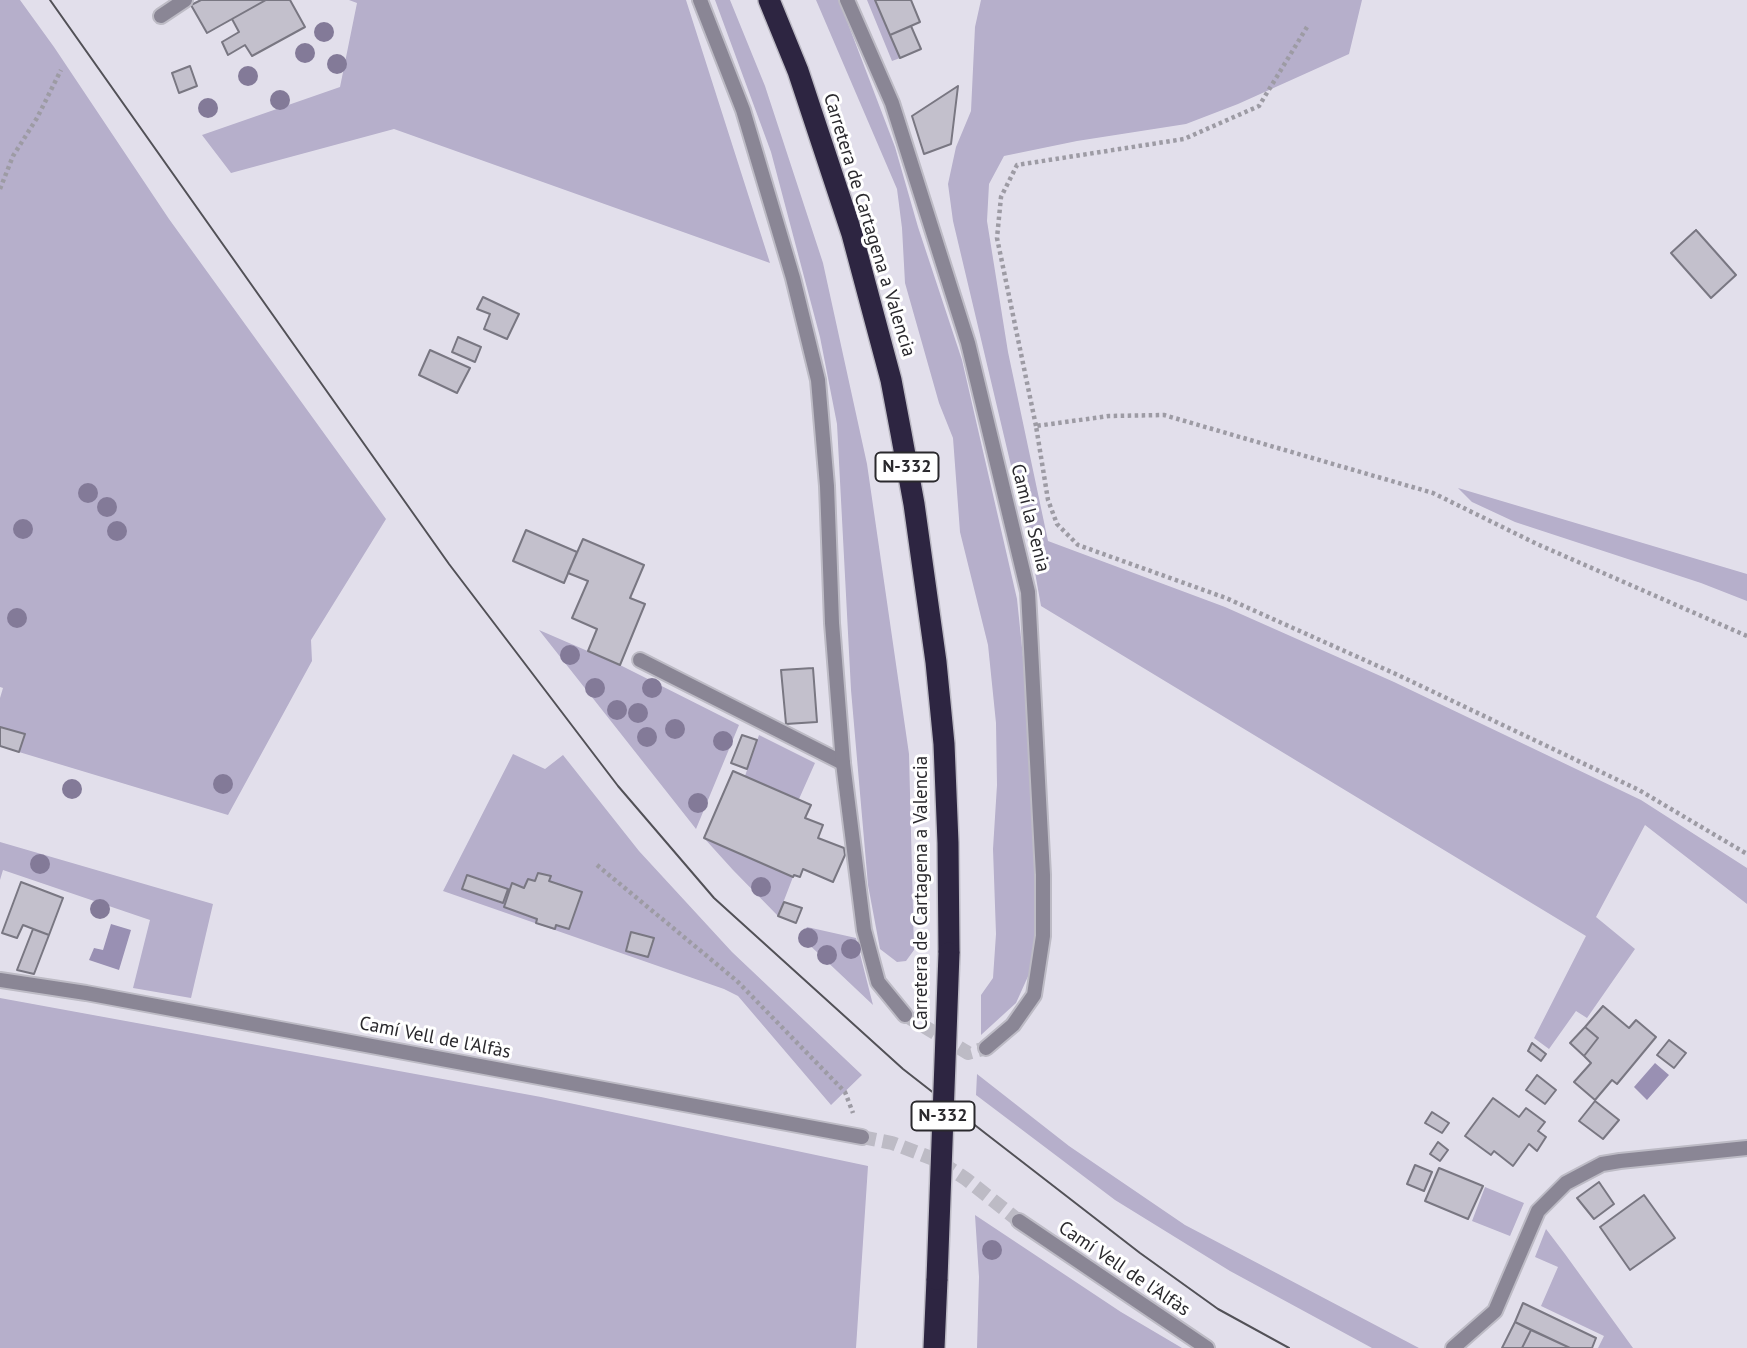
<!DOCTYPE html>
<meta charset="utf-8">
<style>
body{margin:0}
canvas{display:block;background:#e2dfeb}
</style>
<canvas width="1747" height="1348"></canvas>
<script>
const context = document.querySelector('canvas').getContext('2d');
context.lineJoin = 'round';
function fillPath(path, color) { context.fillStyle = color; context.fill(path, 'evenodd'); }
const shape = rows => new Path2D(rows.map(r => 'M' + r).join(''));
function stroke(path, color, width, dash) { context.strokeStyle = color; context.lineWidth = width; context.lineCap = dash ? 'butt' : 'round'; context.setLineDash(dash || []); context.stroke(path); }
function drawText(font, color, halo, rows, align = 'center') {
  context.font = font + ' "PT Sans",sans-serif'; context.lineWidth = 6; context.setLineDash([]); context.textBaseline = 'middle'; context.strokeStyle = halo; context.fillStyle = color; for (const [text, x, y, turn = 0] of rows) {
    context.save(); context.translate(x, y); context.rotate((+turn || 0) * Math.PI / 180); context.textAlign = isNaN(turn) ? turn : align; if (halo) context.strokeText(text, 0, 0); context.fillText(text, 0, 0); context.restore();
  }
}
fillPath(shape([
 [0,0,20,0,54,47,169,219,386,519,311,640,312,661,228,815,19,752,0,727,0,698,3,688,0,687],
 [349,0,686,0,770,263,394,129,231,173,202,135,340,87,357,3],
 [715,0,730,0,765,86,823,263,867,464,909,754,914,950,906,961,897,962,880,949,868,885,851,690,837,424,820,337,771,152],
 [816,0,839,0,895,147,918,227,962,360,1017,599,1029,715,1035,848,1036,928,1030,972,1016,1003,981,1035,981,995,993,978,996,934,993,849,997,785,996,723,988,645,960,532,953,438,939,403,905,283,902,228,897,189],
 [867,0,875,0,900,58,892,61],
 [981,0,1362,0,1349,54,1238,104,1186,124,1077,141,1004,156,989,184,987,221,1008,352,1048,541,1225,607,1394,682,1641,800,1747,868,1747,904,1645,825,1596,917,1635,949,1587,1018,1576,1011,1549,1049,1534,1038,1586,936,1041,606,1031,550,953,221,948,184,956,147,971,111,975,27],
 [1458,488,1747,574,1747,601,1701,583,1515,522,1472,502],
 [539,630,620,665,739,725,696,829],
 [759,735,815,763,799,799,745,776],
 [513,754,545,769,563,755,639,851,732,952,862,1075,831,1105,738,996,724,989,443,891],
 [704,838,793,877,778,916,733,870],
 [0,842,213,904,191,998,133,988,150,920,3,870,0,880],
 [807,927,856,938,873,1005,801,937],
 [0,998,541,1097,868,1166,856,1348,0,1348],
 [977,1074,1069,1146,1185,1225,1419,1348,1372,1348,1230,1271,1115,1200,976,1095],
 [1485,1187,1524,1203,1510,1236,1472,1221],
 [975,1215,1121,1312,1182,1348,977,1348,979,1277],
 [1546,1229,1565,1254,1633,1348,1598,1348,1604,1336,1541,1306,1558,1267,1535,1257]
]), '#b6afcb');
fillPath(shape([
 [111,924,131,930,119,970,89,960,94,948,103,950],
 [1655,1063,1669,1075,1647,1100,1634,1087]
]), '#9990b3');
const building = shape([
 [201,0,266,0,207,33,191,5,201,0],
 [266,0,290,0,305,27,252,56,245,45,228,55,222,42,239,32,232,19,266,0],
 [875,0,911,0,920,22,890,35,875,0],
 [911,26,921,49,900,58,890,35,911,26],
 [190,66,197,86,179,93,172,73,190,66],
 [958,86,951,144,924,154,912,116,958,86],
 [1696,230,1736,275,1711,298,1671,253,1696,230],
 [483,297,519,314,507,339,484,329,490,314,477,309,483,297],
 [458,337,481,347,475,362,452,352,458,337],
 [430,350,470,368,457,393,419,375,430,350],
 [526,530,577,552,564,583,513,561,526,530],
 [583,539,644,565,630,598,645,604,620,665,588,651,597,629,572,618,588,581,568,573,583,539],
 [813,668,817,722,786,724,781,670,813,668],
 [0,727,25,734,19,752,0,746,0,727],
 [742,735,757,740,747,769,731,763,742,735],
 [733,771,811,805,805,818,823,825,818,838,844,848,845,855,833,882,803,869,800,877,794,875,793,877,704,838,733,771],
 [538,873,551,876,549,881,582,892,569,929,556,925,555,929,536,923,537,919,504,907,512,883,524,888,528,879,535,881,538,873],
 [467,875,508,889,503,903,462,889,467,875],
 [21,882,63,898,49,935,23,925,17,938,2,933,21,882],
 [784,902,802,908,796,923,778,916,784,902],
 [33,929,49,935,34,974,17,970,33,929],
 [631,932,654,938,648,957,626,951,631,932],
 [1603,1006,1629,1028,1636,1020,1656,1037,1617,1084,1612,1080,1595,1100,1574,1082,1591,1063,1584,1056,1598,1038,1585,1027,1603,1006],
 [1585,1027,1598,1038,1584,1056,1570,1043,1585,1027],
 [1669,1040,1686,1053,1674,1068,1657,1055,1669,1040],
 [1532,1043,1546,1054,1541,1061,1528,1051,1532,1043],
 [1537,1075,1556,1090,1545,1104,1526,1090,1537,1075],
 [1493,1098,1519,1117,1526,1108,1545,1122,1538,1131,1546,1137,1537,1151,1529,1144,1513,1166,1494,1151,1491,1155,1465,1136,1493,1098],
 [1595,1101,1619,1120,1603,1139,1579,1121,1595,1101],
 [1432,1112,1449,1123,1442,1133,1425,1123,1432,1112],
 [1438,1142,1448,1150,1440,1161,1430,1154,1438,1142],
 [1415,1165,1432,1172,1424,1191,1407,1184,1415,1165],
 [1439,1168,1483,1186,1468,1219,1425,1201,1439,1168],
 [1599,1182,1614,1204,1594,1219,1577,1198,1599,1182],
 [1644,1195,1675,1238,1630,1270,1600,1227,1644,1195],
 [1523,1303,1596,1338,1592,1348,1570,1348,1515,1322,1523,1303],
 [1515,1322,1531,1330,1522,1348,1502,1348,1515,1322],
 [1531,1330,1570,1348,1522,1348,1531,1330]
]);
fillPath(building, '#c3c0cc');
stroke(building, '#797782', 2);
stroke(shape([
 [905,1015,968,1053,986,1048],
 [862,1137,892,1143,939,1161,966,1179,1019,1221]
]), '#bdbbc5', 14, [14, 7]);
const lane = shape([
 [640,660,843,763]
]);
const street = shape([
 [700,0,743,110,793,278,818,380,827,486,832,623,843,763,864,930,878,982,905,1015],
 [847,0,892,103,968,343,1028,592,1043,875,1043,936,1034,995,1013,1025,986,1048],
 [161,16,185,0],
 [0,980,86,993,862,1137],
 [1019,1221,1207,1348],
 [1453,1348,1495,1311,1538,1211,1566,1183,1602,1164,1620,1161,1747,1148]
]);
const highway = shape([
 [769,0,798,71,852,234,891,380,901,433,914,504,936,662,944,744,948,843,949,953],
 [934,1348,937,1279]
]);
stroke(lane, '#bdbbc5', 18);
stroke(street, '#bdbbc5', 18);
stroke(highway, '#bdbbc5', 24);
stroke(shape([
 [0,189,13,156,37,118,61,70],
 [1036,426,997,238,1001,197,1017,165,1184,139,1259,106,1307,27],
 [1747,636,1537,544,1433,493,1164,415,1109,416,1036,426,1048,500,1057,524,1078,545,1226,598,1398,675,1639,790,1747,854],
 [597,865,737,981,845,1092,853,1113]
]), '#9d9ba4', 4.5, [3.5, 3.5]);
stroke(lane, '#8a8695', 14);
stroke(street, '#8a8695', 14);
stroke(highway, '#2d2541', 21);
stroke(shape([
 [50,0,449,564,618,786,714,898,903,1069,985,1133,1140,1253,1218,1309,1289,1348]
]), '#525157', 2);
const highwayBridge = shape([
 [937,1279,949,953]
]);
stroke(highwayBridge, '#bdbbc5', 24, []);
stroke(highwayBridge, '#2d2541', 21);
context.fillStyle = '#837a98';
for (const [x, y] of [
 [324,32],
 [305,53],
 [337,64],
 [248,76],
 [280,100],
 [208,108],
 [88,493],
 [107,507],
 [23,529],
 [117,531],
 [17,618],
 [570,655],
 [595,688],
 [652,688],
 [617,710],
 [638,713],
 [675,729],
 [647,737],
 [723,741],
 [223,784],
 [72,789],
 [698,803],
 [40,864],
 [761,887],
 [100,909],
 [808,938],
 [851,949],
 [827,955],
 [992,1250]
]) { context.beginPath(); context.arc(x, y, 10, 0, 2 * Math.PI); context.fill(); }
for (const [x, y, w] of [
 [907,467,63],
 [943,1116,63]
]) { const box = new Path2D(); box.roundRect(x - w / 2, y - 14.5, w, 29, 5); context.fillStyle = '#fff'; context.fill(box); stroke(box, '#2a292d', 2); }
drawText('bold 18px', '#2a292d', null, [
 ["N-332",907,467],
 ["N-332",943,1116]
]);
drawText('19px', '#2a292d', '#fff', [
 ["Carretera de Cartagena a Valencia",869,225,73],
 ["Camí la Senia",1030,518,76],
 ["Carretera de Cartagena a Valencia",922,893,-90],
 ["Camí Vell de l'Alfàs",435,1038,11],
 ["Camí Vell de l'Alfàs",1124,1269,34]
]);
</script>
